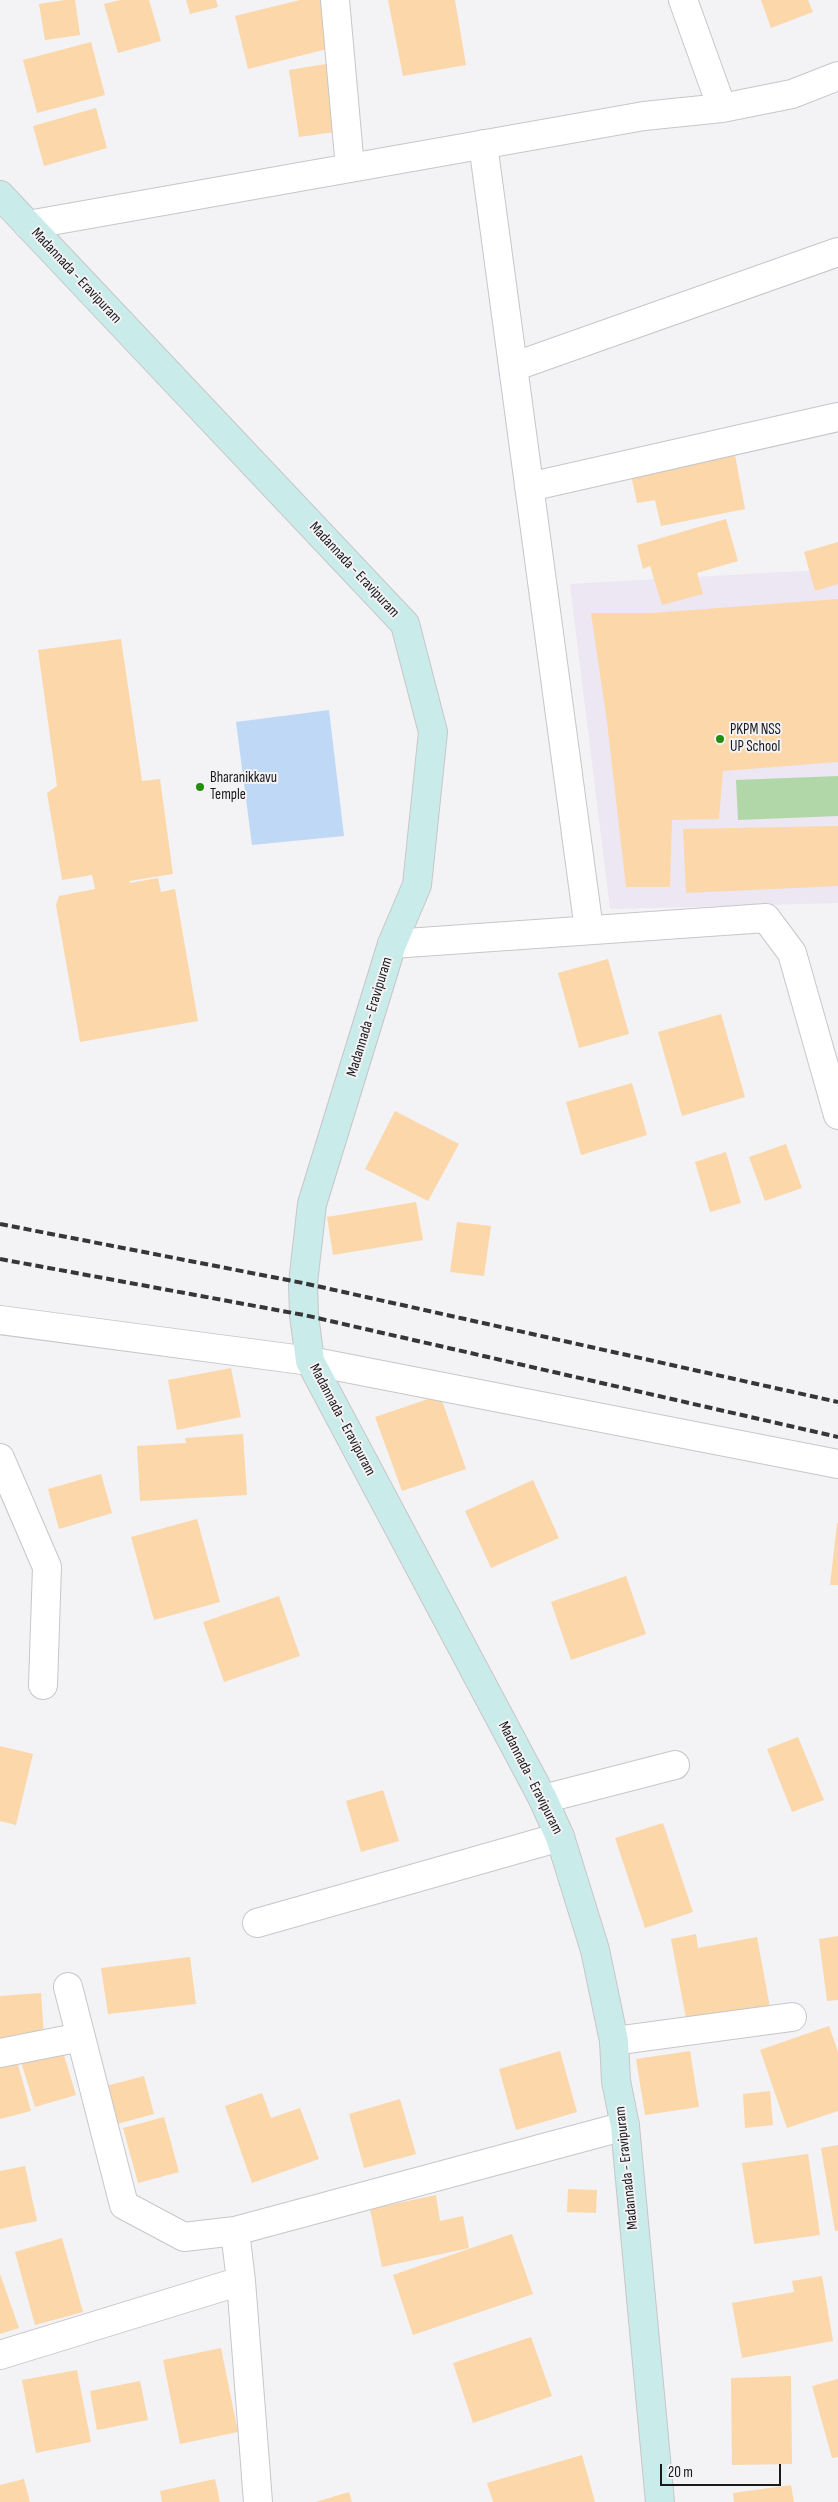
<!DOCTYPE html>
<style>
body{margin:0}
#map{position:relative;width:838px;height:2502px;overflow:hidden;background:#f3f2f5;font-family:"Sofia Sans Condensed",sans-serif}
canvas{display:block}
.scale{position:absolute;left:660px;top:2464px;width:121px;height:22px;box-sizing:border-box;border:2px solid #19181a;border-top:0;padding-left:6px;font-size:15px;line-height:18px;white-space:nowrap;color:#19181a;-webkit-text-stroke:4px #f3f2f5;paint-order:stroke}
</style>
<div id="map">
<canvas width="838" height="2502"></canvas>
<div class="scale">20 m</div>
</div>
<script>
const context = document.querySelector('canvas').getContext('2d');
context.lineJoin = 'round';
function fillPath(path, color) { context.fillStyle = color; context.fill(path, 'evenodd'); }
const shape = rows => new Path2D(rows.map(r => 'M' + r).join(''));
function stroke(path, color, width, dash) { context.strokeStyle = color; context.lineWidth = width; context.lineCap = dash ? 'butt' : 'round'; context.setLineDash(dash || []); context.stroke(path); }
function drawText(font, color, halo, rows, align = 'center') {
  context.font = font + ' "Sofia Sans Condensed",sans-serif'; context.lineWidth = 4; context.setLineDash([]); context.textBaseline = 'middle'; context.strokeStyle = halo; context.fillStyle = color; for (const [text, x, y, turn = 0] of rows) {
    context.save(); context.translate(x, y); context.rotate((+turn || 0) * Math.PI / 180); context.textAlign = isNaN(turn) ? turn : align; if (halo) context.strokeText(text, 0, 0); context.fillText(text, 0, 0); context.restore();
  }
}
fillPath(shape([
 [838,569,838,903,610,909,570,584]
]), '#ece7f2');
fillPath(shape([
 [838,776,838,816,738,820,736,780]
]), '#b1d7a8');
fillPath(shape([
 [329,710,344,836,252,845,236,722]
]), '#bfd8f5');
fillPath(shape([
 [65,0,75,0,80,35,45,40,39,4],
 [120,0,149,0,161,41,118,53,104,4],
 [186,0,216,0,218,7,190,14],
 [300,0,323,0,335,47,248,69,235,16],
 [388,0,455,0,466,65,403,76],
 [761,0,808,0,813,12,771,28],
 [91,42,105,95,37,113,23,60],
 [332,63,342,131,299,137,289,70],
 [96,108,107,148,44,166,33,126],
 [734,449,745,509,661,526,655,500,637,503,630,470],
 [726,519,738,561,697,573,703,594,662,605,650,566,643,569,637,545],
 [838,542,838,584,815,591,804,552],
 [838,599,838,762,723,771,719,819,672,820,670,887,626,887,607,722,591,613,652,613],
 [121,639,142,781,160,779,173,874,129,881,130,883,158,878,161,892,175,889,198,1021,80,1042,56,905,59,896,95,889,92,875,62,880,47,793,57,786,38,650],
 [838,826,838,886,686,893,683,829],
 [608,959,629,1034,579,1048,558,973],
 [721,1014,745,1097,682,1116,658,1032],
 [632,1083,647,1135,581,1155,566,1102],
 [395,1111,459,1144,428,1201,365,1169],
 [786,1144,802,1188,765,1201,749,1157],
 [726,1152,741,1203,710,1212,695,1162],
 [416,1202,423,1240,333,1255,327,1217],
 [457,1222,491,1226,484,1276,450,1272],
 [231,1368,241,1417,177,1430,168,1380],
 [440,1395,466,1469,402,1491,375,1417],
 [243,1434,247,1495,140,1501,137,1446,186,1443,185,1438],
 [101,1474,112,1513,59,1529,48,1489],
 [533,1480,559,1538,491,1568,465,1511],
 [197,1519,220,1602,154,1620,131,1537],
 [837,1523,838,1523,838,1585,830,1585],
 [626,1576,646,1634,571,1660,551,1602],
 [279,1596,300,1656,224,1682,203,1622],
 [798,1737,824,1800,792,1812,767,1749],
 [0,1746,33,1754,16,1825,0,1821],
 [383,1790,399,1841,361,1852,346,1801],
 [663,1823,693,1912,645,1928,615,1838],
 [696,1934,698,1948,757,1937,771,2013,688,2029,671,1939],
 [838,1936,838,2000,827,2001,819,1939],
 [190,1957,196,2004,108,2014,101,1968],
 [41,1993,44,2036,0,2039,0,1996],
 [829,2026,838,2052,838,2111,787,2128,760,2050],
 [62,2049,76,2095,35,2107,21,2062],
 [560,2051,577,2112,516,2130,499,2069],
 [690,2051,699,2107,645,2115,636,2059],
 [17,2061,31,2111,0,2119,0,2065],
 [144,2076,154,2114,117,2124,106,2086],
 [770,2091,773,2125,745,2128,743,2094],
 [262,2093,271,2118,300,2108,319,2159,252,2183,225,2106],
 [400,2099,416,2154,364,2168,349,2114],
 [164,2117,179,2172,138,2183,123,2128],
 [838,2145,838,2231,835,2231,821,2148],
 [808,2154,820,2235,754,2244,742,2163],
 [25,2166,37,2221,0,2229,0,2171],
 [568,2189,597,2190,596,2213,567,2212],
 [436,2195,440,2221,463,2216,469,2248,382,2267,370,2209],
 [512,2234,533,2294,413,2335,393,2275],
 [62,2238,83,2312,35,2325,15,2252],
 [0,2274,19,2328,0,2334],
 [822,2276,833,2341,742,2358,732,2303,794,2292,792,2281],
 [531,2337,552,2396,473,2423,453,2363],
 [221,2348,238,2432,180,2444,163,2360],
 [77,2370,91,2442,36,2453,22,2380],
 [791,2376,792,2464,732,2465,731,2378],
 [838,2379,838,2457,832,2458,812,2386],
 [140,2381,148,2420,97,2430,90,2391],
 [582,2455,595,2502,493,2502,487,2483],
 [24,2479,30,2502,0,2502,0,2485],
 [215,2479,220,2502,162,2502,160,2491],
 [791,2485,794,2502,734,2502,733,2493],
 [349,2492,352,2502,316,2502]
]), '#fcd7a9');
const minor = shape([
 [335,0,350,168],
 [683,0,722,108],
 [483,144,589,930],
 [28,225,644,116,722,108,792,94,838,76],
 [513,367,838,252],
 [529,487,838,417],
 [392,944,766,918,792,953,838,1115],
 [0,1320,310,1361,838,1464],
 [0,1458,47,1567,43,1685],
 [543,1799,675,1765],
 [257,1923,560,1837],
 [68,1987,124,2205,184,2237,235,2231],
 [614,2041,792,2017],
 [0,2053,81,2037],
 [0,2355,241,2281],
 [258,2502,241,2281,235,2231,625,2126]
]);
const secondary = shape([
 [0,195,405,624,433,732,417,885,392,944,312,1204,303,1283,304,1315,310,1361,543,1799,560,1837,595,1950,614,2041,616,2081,625,2126,660,2502]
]);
stroke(minor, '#c7c6c9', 30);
stroke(secondary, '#c7c6c9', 30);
stroke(minor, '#fff', 28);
stroke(secondary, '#c9ecea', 28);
stroke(shape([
 [0,1224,303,1283,838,1402],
 [0,1259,304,1315,838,1437]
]), '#363537', 4, [8, 4]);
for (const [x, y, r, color] of [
 [720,739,5,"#238d0d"],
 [200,787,5,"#238d0d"]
]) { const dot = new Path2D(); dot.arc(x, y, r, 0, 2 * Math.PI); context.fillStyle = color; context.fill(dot); stroke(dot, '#f3f2f5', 2); }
drawText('15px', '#19181a', '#f3f2f5', [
 ["Madannada - Eravipuram",76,276,47],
 ["Madannada - Eravipuram",354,570,47],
 ["Madannada - Eravipuram",370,1017,-73],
 ["Madannada - Eravipuram",342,1420,62],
 ["Madannada - Eravipuram",530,1778,63],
 ["Madannada - Eravipuram",627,2168,-96]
]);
drawText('15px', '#19181a', '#f3f2f5', [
 ["PKPM NSS",730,730],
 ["UP School",730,747],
 ["Bharanikkavu",210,778],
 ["Temple",210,795]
], 'left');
</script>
